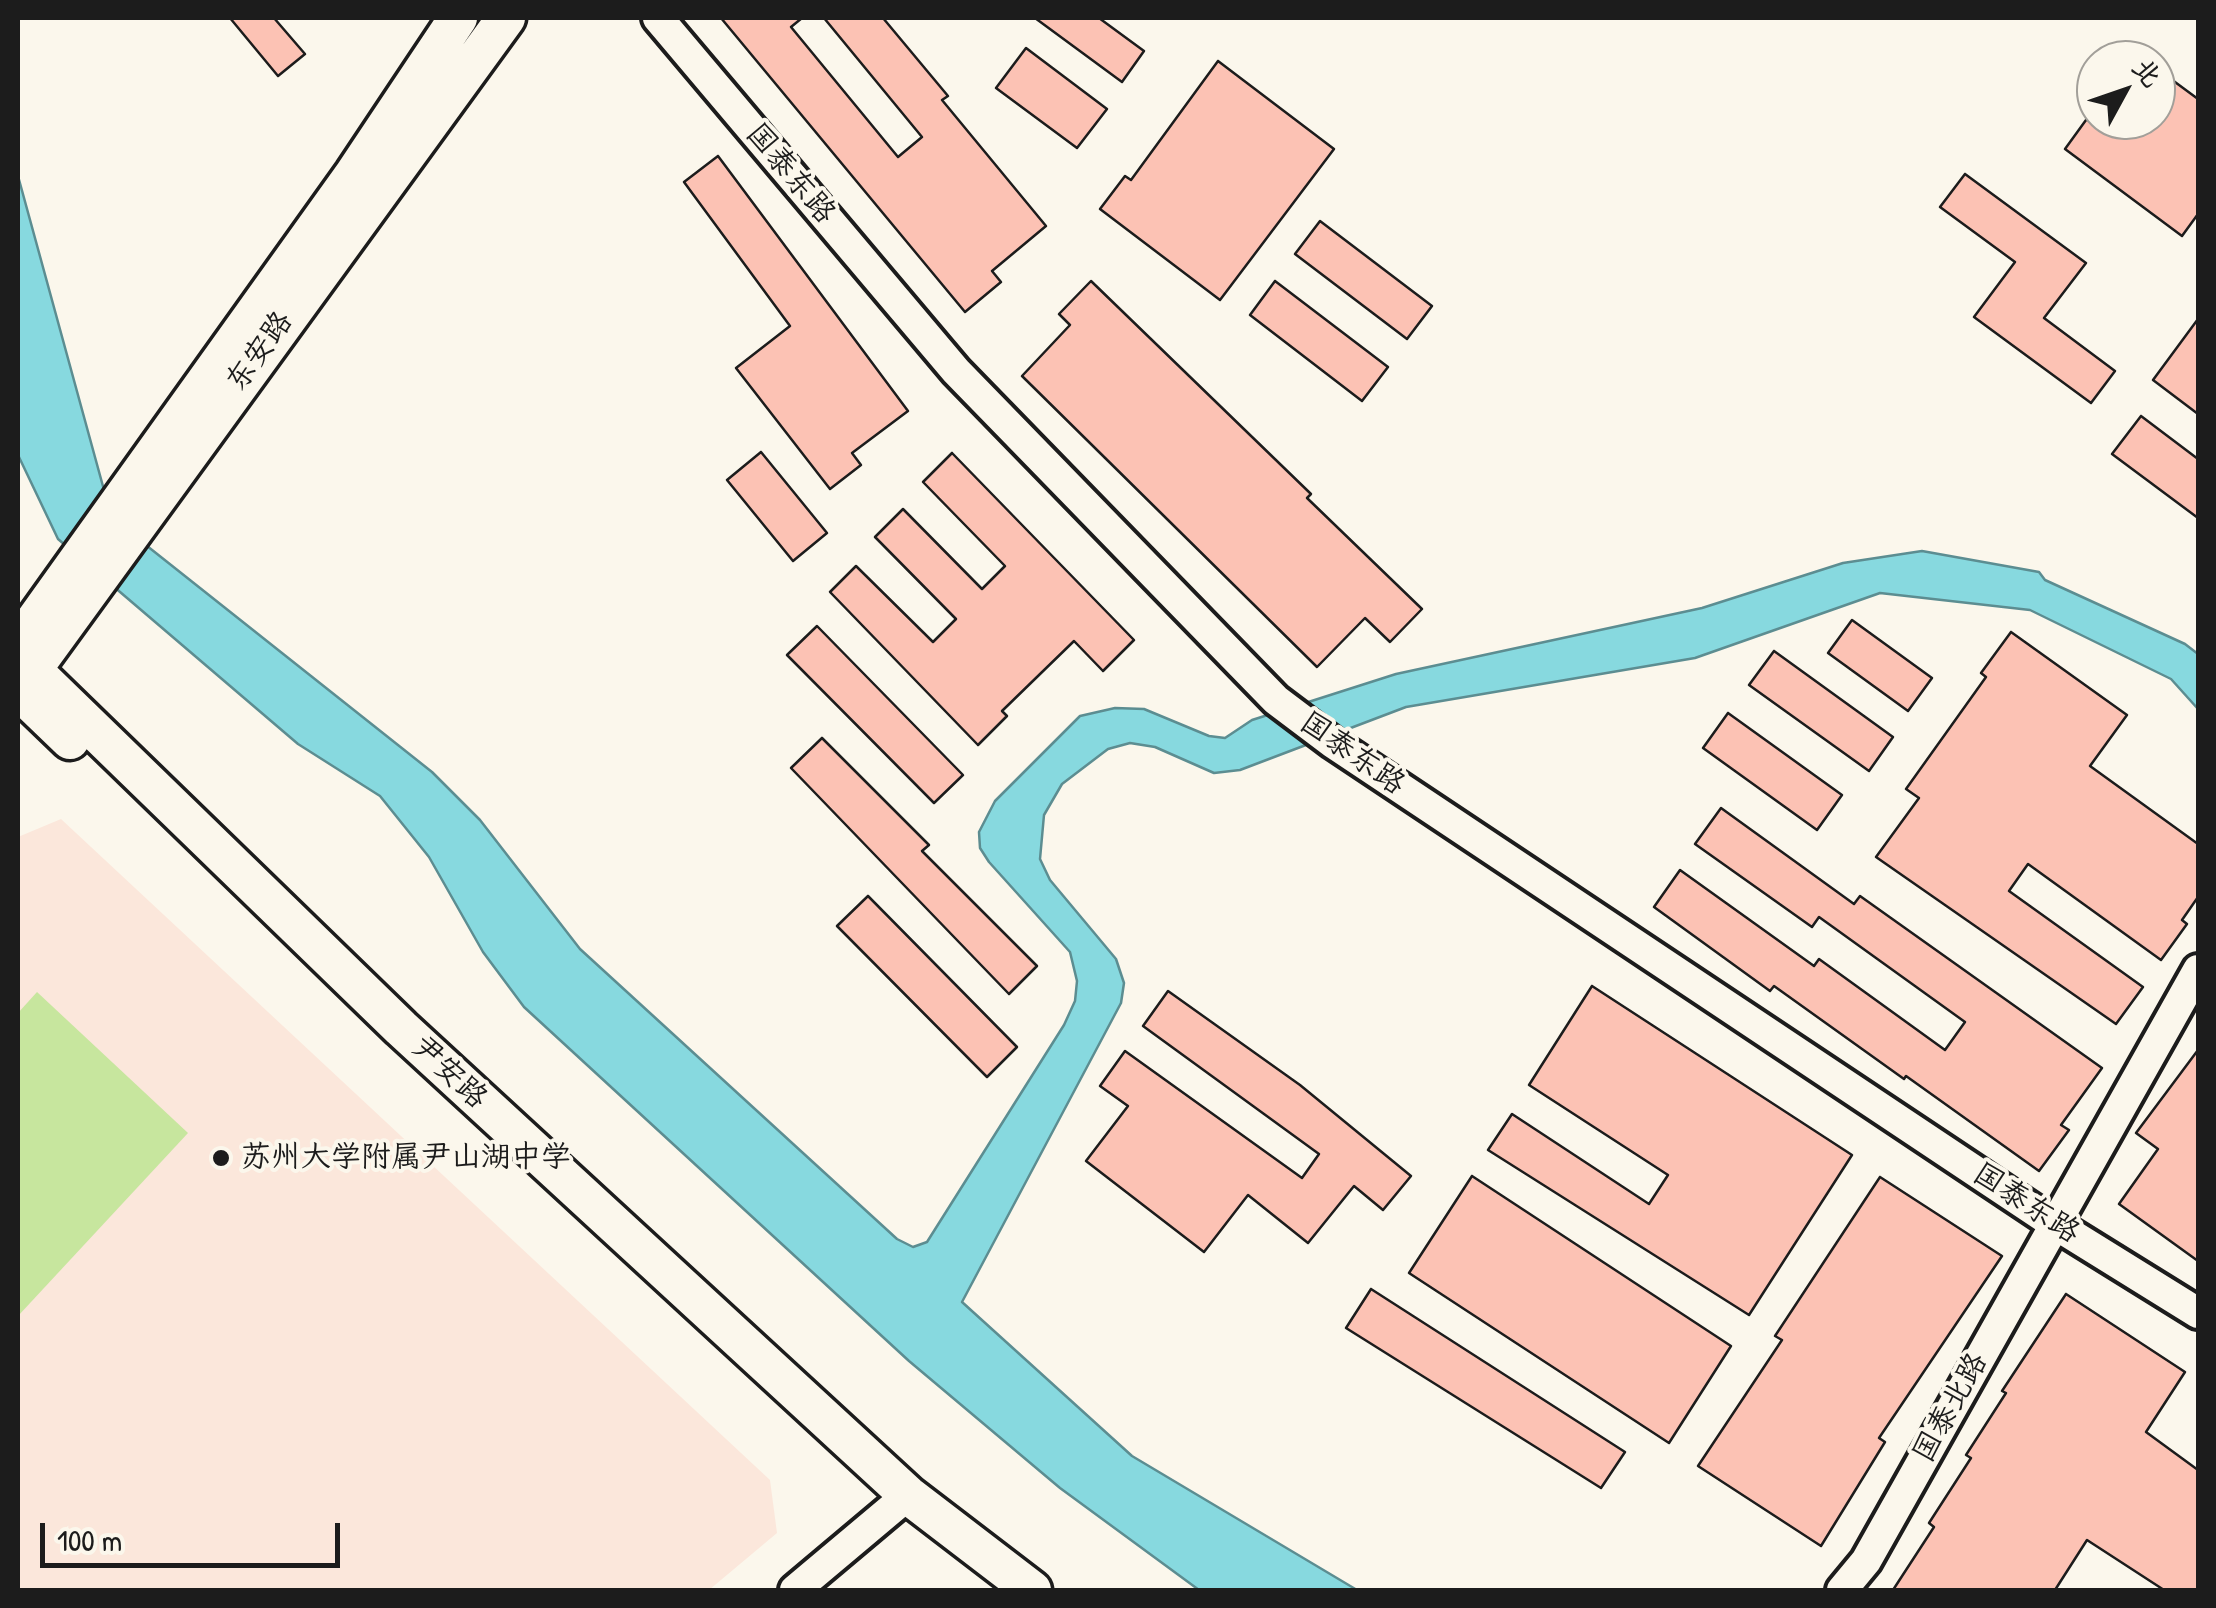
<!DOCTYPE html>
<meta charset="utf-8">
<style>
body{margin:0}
#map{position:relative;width:2216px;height:1608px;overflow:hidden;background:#fbf7ec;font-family:"Patrick Hand","LXGW WenKai TC",sans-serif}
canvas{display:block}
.frame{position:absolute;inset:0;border:20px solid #1c1c1c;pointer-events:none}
.north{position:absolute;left:2076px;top:40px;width:100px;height:100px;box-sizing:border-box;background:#fbf7ec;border:2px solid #a29f99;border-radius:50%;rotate:50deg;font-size:28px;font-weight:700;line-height:40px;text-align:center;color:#1c1c1c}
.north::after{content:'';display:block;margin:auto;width:35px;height:45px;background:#1c1c1c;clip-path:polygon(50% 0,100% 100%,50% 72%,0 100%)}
.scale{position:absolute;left:40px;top:1523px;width:300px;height:45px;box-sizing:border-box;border:5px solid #1c1c1c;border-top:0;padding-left:12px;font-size:30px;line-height:35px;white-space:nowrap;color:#1c1c1c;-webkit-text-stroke:8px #fbf7ec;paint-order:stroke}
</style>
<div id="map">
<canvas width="2216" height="1608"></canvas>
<div class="frame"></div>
<div class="north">北</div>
<div class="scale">100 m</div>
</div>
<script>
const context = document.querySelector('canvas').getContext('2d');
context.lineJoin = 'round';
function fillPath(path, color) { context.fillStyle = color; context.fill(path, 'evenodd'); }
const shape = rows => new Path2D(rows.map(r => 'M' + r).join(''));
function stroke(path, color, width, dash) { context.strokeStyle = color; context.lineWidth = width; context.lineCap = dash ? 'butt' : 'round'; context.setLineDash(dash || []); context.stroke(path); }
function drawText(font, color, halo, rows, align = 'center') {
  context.font = font + ' "Patrick Hand","LXGW WenKai TC",sans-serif'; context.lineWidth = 8; context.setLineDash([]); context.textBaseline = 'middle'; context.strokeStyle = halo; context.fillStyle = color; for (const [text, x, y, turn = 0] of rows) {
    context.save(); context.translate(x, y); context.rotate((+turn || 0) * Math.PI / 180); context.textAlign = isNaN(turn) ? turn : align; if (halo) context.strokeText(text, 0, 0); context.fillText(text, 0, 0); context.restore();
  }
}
fillPath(shape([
 [61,819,770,1480,777,1533,709,1590,18,1590,18,837]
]), '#fbe7db');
fillPath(shape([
 [37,992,188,1133,18,1316,18,1013]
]), '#c7e69e');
const water = shape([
 [18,176,104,490,137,538,432,772,480,820,580,949,897,1239,913,1247,927,1242,1064,1025,1075,1001,1077,981,1070,952,989,862,980,848,979,832,995,801,1080,716,1115,708,1144,709,1209,736,1225,738,1252,720,1396,674,1702,608,1843,563,1922,551,2039,572,2045,580,2185,644,2198,654,2198,709,2171,679,2030,610,1880,593,1695,658,1406,707,1240,770,1214,773,1155,747,1130,743,1108,749,1062,784,1044,815,1040,859,1050,880,1116,959,1124,983,1121,1003,962,1302,1132,1456,1357,1590,1199,1590,1060,1488,909,1361,524,1007,483,952,429,857,380,796,298,744,58,539,18,455,18,176]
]);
fillPath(water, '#87d9df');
stroke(water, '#5c8d91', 2.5);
const building = shape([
 [230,18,274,18,305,54,278,76,230,18],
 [721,18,802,18,791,27,898,157,922,137,824,18,883,18,948,96,942,100,1046,226,992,271,1001,282,965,312,721,18],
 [1035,18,1099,18,1144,51,1122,82,1035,18],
 [1026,48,1107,109,1077,148,996,88,1026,48],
 [1218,61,1334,149,1220,300,1100,209,1125,176,1131,180,1218,61],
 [2156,68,2198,99,2198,214,2182,236,2065,149,2086,120,2156,120,2156,68],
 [718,156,908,411,852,453,861,465,830,489,736,368,790,326,684,182,718,156],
 [1965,174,2086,263,2044,318,2115,371,2091,403,1974,317,2015,262,1940,207,1965,174],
 [1320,221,1432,306,1407,339,1295,254,1320,221],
 [1091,281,1311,494,1307,498,1422,609,1390,642,1365,618,1317,667,1022,376,1070,325,1059,314,1091,281],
 [1275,281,1388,367,1362,401,1250,315,1275,281],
 [2198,319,2198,414,2153,380,2198,319],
 [2141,416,2198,459,2198,518,2112,454,2141,416],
 [761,452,827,533,793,561,727,480,761,452],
 [952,453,1134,640,1103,671,1074,641,1002,711,1007,716,978,745,830,592,856,566,933,642,956,619,875,537,903,509,982,589,1005,566,923,482,952,453],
 [1852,620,1932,678,1908,711,1828,653,1852,620],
 [817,626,963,775,934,803,787,655,817,626],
 [2011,632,2127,715,2090,766,2198,844,2198,897,2182,920,2187,924,2161,960,2028,864,2009,891,2143,987,2116,1024,1876,857,1919,798,1906,789,1986,677,1981,673,2011,632],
 [1774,651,1893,737,1869,771,1749,685,1774,651],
 [1728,713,1842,795,1817,830,1703,748,1728,713],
 [822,738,929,845,922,851,1037,966,1009,994,791,768,822,738],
 [1721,808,1854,904,1860,896,2102,1068,2061,1125,2069,1130,2039,1171,1906,1076,1904,1079,1774,986,1770,991,1654,907,1680,870,1814,966,1819,959,1945,1050,1965,1022,1819,917,1812,927,1695,844,1721,808],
 [868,896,1017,1047,987,1077,837,926,868,896],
 [1592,986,1852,1155,1749,1315,1488,1150,1512,1114,1649,1204,1668,1175,1529,1085,1592,986],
 [1168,991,1300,1085,1411,1176,1383,1210,1354,1186,1308,1243,1248,1195,1204,1252,1086,1161,1128,1106,1100,1086,1125,1051,1302,1178,1319,1154,1143,1026,1168,991],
 [2198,1050,2198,1261,2119,1204,2158,1149,2136,1133,2198,1050],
 [1472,1176,1731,1346,1669,1443,1409,1273,1472,1176],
 [1880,1177,2002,1256,1879,1438,1885,1442,1821,1546,1698,1466,1782,1340,1775,1336,1880,1177],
 [1371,1289,1625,1452,1601,1488,1346,1328,1371,1289],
 [2066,1294,2185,1372,2146,1432,2198,1470,2198,1590,2164,1590,2087,1540,2055,1590,1893,1590,1934,1527,1929,1523,1971,1458,1966,1455,2006,1393,2002,1391,2066,1294]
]);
fillPath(building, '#fcc2b4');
stroke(building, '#1c1c1c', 2.5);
const minor = shape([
 [658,18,956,371,1276,700,1333,743,2053,1223,2198,1313],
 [795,1590,908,1495],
 [1842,1590,1866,1561,2198,970]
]);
const major = shape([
 [18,644,354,174,458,18],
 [18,656,401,1028,908,1495,1032,1590],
 [19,688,506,18],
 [18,690,70,740]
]);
stroke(minor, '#1c1c1c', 38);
stroke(major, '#1c1c1c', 45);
stroke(minor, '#fbf7ec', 30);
stroke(major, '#fbf7ec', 38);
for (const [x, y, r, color] of [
 [221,1158,10,"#1c1c1c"]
]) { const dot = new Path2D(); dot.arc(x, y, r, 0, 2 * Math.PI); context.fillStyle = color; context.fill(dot); stroke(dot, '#fbf7ec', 4); }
drawText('30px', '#1c1c1c', '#fbf7ec', [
 ["国泰东路",790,174,50],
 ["东安路",260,352,-54],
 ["国泰东路",1352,754,35],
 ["尹安路",449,1073,43],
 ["国泰东路",2026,1204,33],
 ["国泰北路",1951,1408,-61]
]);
drawText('30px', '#1c1c1c', '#fbf7ec', [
 ["苏州大学附属尹山湖中学",241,1158]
], 'left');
</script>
